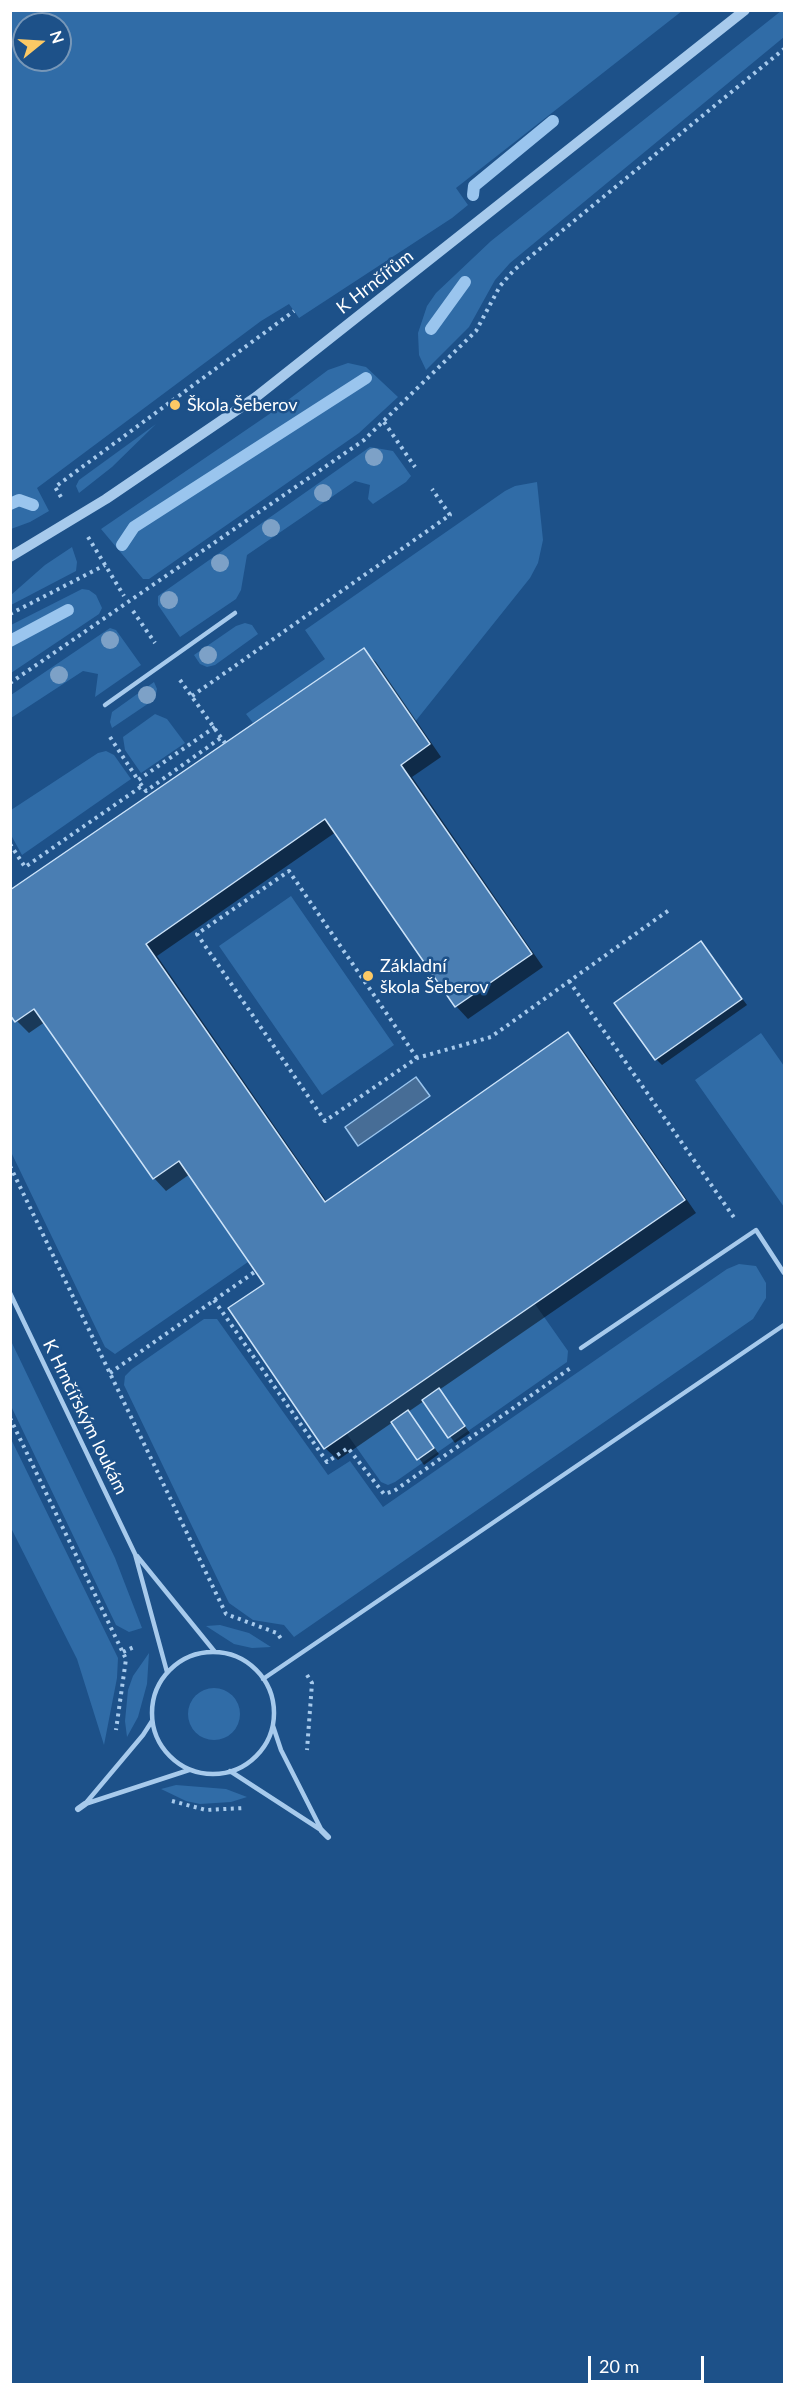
<!DOCTYPE html>
<meta charset="utf-8">
<style>
body{margin:0}
#map{position:relative;width:795px;height:2395px;overflow:hidden;background:#1d5189;font-family:Lato,sans-serif}
canvas{display:block}
.frame{position:absolute;inset:0;border:12px solid #fff;pointer-events:none}
.north{position:absolute;left:12px;top:12px;width:60px;height:60px;box-sizing:border-box;background:#1d5189;border:2px solid #7797b8;border-radius:50%;rotate:72deg;font-size:16px;font-weight:700;line-height:24px;text-align:center;color:#fff}
.north::after{content:'';display:block;margin:auto;width:21px;height:27px;background:#fcc965;clip-path:polygon(50% 0,100% 100%,50% 72%,0 100%)}
.scale{position:absolute;left:588px;top:2356px;width:116px;height:27px;box-sizing:border-box;border:3px solid #fff;border-top:0;padding-left:8px;font-size:18px;line-height:21px;white-space:nowrap;color:#fff;-webkit-text-stroke:4px #1d5189;paint-order:stroke}
</style>
<div id="map">
<canvas width="795" height="2395"></canvas>
<div class="frame"></div>
<div class="north">N</div>
<div class="scale">20 m</div>
</div>
<script>
const context = document.querySelector('canvas').getContext('2d');
context.lineJoin = 'round';
function fillPath(path, color) { context.fillStyle = color; context.fill(path, 'evenodd'); }
const shape = rows => new Path2D(rows.map(r => 'M' + r).join(''));
function stroke(path, color, width, dash) { context.strokeStyle = color; context.lineWidth = width; context.lineCap = dash ? 'butt' : 'round'; context.setLineDash(dash || []); context.stroke(path); }
function drawText(font, color, halo, rows, align = 'center') {
  context.font = font + ' Lato,sans-serif'; context.lineWidth = 5; context.setLineDash([]); context.textBaseline = 'middle'; context.strokeStyle = halo; context.fillStyle = color; for (const [text, x, y, turn = 0] of rows) {
    context.save(); context.translate(x, y); context.rotate((+turn || 0) * Math.PI / 180); context.textAlign = isNaN(turn) ? turn : align; if (halo) context.strokeText(text, 0, 0); context.fillText(text, 0, 0); context.restore();
  }
}
fillPath(shape([
 [10,11,11,10,682,11,456,188,468,205,452,218,299,318,289,304,261,321,37,488,49,511,30,522,11,529],
 [24,24,60,24,60,60,24,60],
 [781,11,784,11,784,37,510,263,495,280,469,327,426,370,419,355,418,333,427,306,436,293,491,241],
 [348,363,366,367,398,397,359,433,149,579,143,579,101,529,268,415,328,370],
 [156,424,112,467,79,493,76,486,79,480],
 [370,447,393,451,411,476,406,482,373,504,368,499,370,485,355,481,247,555,241,590,236,599,180,637,158,605,158,596],
 [537,482,543,540,538,563,530,578,414,723,364,648,253,723,246,714,325,659,305,630,505,491,515,486],
 [72,547,77,562,76,571,11,605,11,595,45,565],
 [82,589,89,590,96,595,102,608,99,614,11,673,11,625],
 [245,623,252,625,258,634,215,665,207,667,200,664,194,655,236,626],
 [110,628,116,630,141,665,95,697,98,674,83,671,11,718,11,695],
 [154,682,157,689,155,699,112,728,110,722,112,712],
 [155,714,167,719,185,743,141,773,125,750,123,737],
 [106,751,114,755,131,779,22,855,11,835,11,810,98,753],
 [291,896,394,1045,322,1095,219,946],
 [34,1009,153,1179,179,1161,248,1262,115,1354,105,1347,11,1152,11,1015,16,1022],
 [761,1033,784,1066,784,1207,695,1080],
 [739,1264,756,1266,766,1283,766,1298,753,1319,294,1637,284,1625,253,1620,229,1603,124,1385,125,1376,132,1369,204,1319,217,1319,328,1475,350,1461,383,1507,727,1269],
 [535,1304,568,1351,567,1362,395,1482,388,1485,381,1482,347,1434],
 [11,1341,115,1558,142,1628,129,1632,116,1625,11,1406],
 [10,1437,118,1658,117,1678,104,1745,77,1659,11,1528],
 [220,1625,249,1633,271,1647,252,1648,234,1644,206,1626],
 [149,1653,147,1684,138,1717,127,1737,125,1721,128,1690,133,1676],
 '188 1714a26 26 0 1 1 52 0a26 26 0 1 1-52 0Z',
 [176,1785,226,1789,247,1797,231,1802,200,1804,186,1801,161,1789]
]), '#306ca7');
const water = shape([
 [416,1077,430,1096,358,1146,345,1127,416,1077]
]);
fillPath(water, '#476d96');
stroke(water, '#9ac5ee', 1.5);
fillPath(shape([
 [363,650,376,662,441,757,412,777,543,967,468,1019,456,1006,336,832,157,956,327,1202,568,1034,580,1046,696,1213,439,1390,470,1433,455,1443,424,1401,408,1412,439,1454,424,1465,393,1422,338,1460,325,1448,230,1309,266,1284,190,1174,166,1191,154,1178,45,1022,29,1033,17,1021],
 [701,943,747,1005,662,1065,656,1059]
]), '#0007');
stroke(shape([
 [473,195,474,186,553,121],
 [431,329,465,282],
 [10,504,19,500,33,505],
 [122,545,134,527,366,378],
 [10,641,68,610]
]), '#9ac5ee', 12);
const building = shape([
 [364,648,430,744,401,765,532,954,455,1007,325,819,146,944,325,1202,568,1032,685,1200,324,1449,228,1308,264,1284,179,1161,153,1179,34,1009,15,1022,10,1015,10,890,364,648],
 [701,941,742,999,655,1060,614,1003,701,941],
 [439,1388,465,1426,448,1438,422,1400,439,1388],
 [408,1410,434,1448,417,1460,391,1422,408,1410]
]);
fillPath(building, '#4a7eb3');
stroke(building, '#cce3f9', 1.5);
stroke(shape([
 [384,422,415,467],
 [61,497,55,487,294,311],
 [88,537,124,596],
 [133,611,155,643],
 [10,614,105,565],
 [180,680,225,743],
 [10,683,364,440,476,331,500,286,514,270,784,49],
 [192,696,450,515,432,489],
 [215,727,138,780,142,786,146,791,222,737],
 [110,737,138,780],
 [10,844,25,867,142,786],
 [569,981,735,1219],
 [417,1058,289,871,197,934,325,1121,417,1058,491,1037,669,910],
 [10,1166,226,1614,277,1633,282,1640],
 [214,1300,327,1462,348,1448,384,1494,394,1491,572,1367],
 [110,1373,256,1271],
 [10,1418,126,1659,116,1730],
 [123,1652,136,1646],
 [307,1675,312,1683,307,1750],
 [172,1801,206,1810,244,1808]
]), '#a7caec', 4, [3, 4.5]);
stroke(shape([
 [105,705,235,613],
 [10,1293,135,1554,167,1672],
 [581,1348,756,1230,784,1273],
 [137,1556,215,1652],
 '152 1713a61 61 0 1 1 122 0a61 61 0 1 1-122 0Z',
 [263,1679,784,1325],
 [273,1726,281,1750,322,1831],
 [230,1771,321,1830],
 [85,1804,189,1770],
 [85,1804,143,1735,152,1721]
]), '#a7caec', 4.5);
stroke(shape([
 [78,1809,85,1804],
 [322,1831,328,1837]
]), '#a7caec', 6);
stroke(shape([
 [10,557,106,499,256,397,745,10]
]), '#a7caec', 10);
context.fillStyle = '#7da1c7';
for (const [x, y] of [
 [374,457],
 [323,493],
 [271,528],
 [220,563],
 [169,600],
 [110,640],
 [208,655],
 [59,675],
 [147,695]
]) { context.beginPath(); context.arc(x, y, 9, 0, 2 * Math.PI); context.fill(); }
for (const [x, y, r, color] of [
 [175,405,6,"#fcc965"],
 [368,976,6,"#fcc965"]
]) { const dot = new Path2D(); dot.arc(x, y, r, 0, 2 * Math.PI); context.fillStyle = color; context.fill(dot); stroke(dot, '#1d5189', 2); }
drawText('18px', '#fff', '#1d5189', [
 ["K Hrnčířům",375,282,-38],
 ["K Hrnčířským loukám",85,1417,64]
]);
drawText('18px', '#fff', '#1d5189', [
 ["Škola Šeberov",187,405],
 ["Základní",380,966],
 ["škola Šeberov",380,987]
], 'left');
</script>
